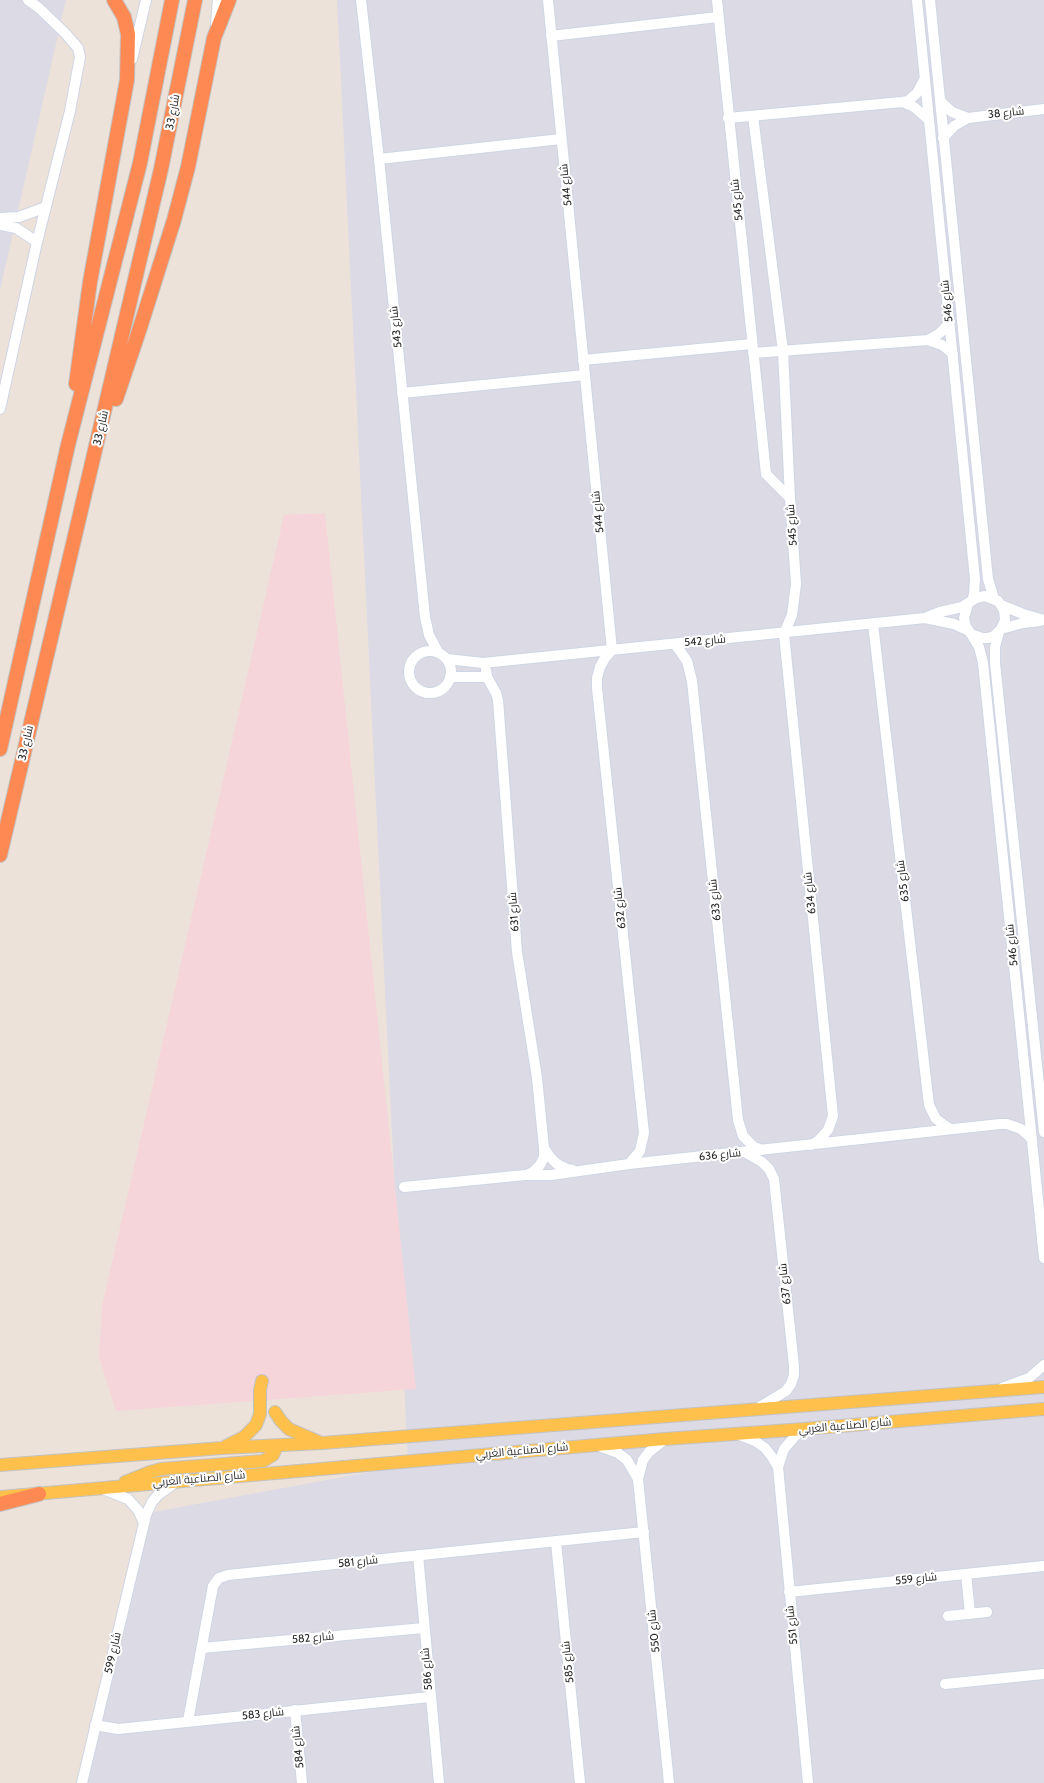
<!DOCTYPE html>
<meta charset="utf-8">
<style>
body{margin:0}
canvas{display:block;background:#ede2d9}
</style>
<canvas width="1044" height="1783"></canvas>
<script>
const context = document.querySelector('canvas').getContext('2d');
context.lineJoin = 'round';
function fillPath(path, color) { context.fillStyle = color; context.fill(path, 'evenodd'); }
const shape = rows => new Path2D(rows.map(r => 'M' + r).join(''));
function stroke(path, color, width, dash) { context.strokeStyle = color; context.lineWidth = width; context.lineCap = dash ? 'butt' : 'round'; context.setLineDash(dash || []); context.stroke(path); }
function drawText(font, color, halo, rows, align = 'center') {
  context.font = font + ' Cabin,Cairo,sans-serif'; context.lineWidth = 4; context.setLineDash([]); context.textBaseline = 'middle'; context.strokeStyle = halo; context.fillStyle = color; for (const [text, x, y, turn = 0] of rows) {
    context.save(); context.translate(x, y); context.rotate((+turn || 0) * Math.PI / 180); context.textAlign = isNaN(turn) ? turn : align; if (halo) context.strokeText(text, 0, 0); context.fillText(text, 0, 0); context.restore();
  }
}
fillPath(shape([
 [0,0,66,0,0,290],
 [337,0,1044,0,1044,1783,83,1783,153,1512,408,1465]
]), '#dcdbe5');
fillPath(shape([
 [325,513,416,1389,116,1411,99,1357,102,1306,284,515]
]), '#f5d5da');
const minor = shape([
 [361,0,379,159,425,617,429,635,438,652],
 [548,0,612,650,605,658,600,667,597,678,597,688,644,1133,640,1151,629,1164],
 [717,0,766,474,790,498,796,584,792,615,784,634,833,1116,828,1130,818,1141,811,1145],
 [917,0,975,579,974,594,972,601],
 [930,0,988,579,994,599],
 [216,24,218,0],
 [551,36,718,17],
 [132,59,146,0],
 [940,101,952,112,968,118],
 [902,102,914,107,929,120],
 [753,116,783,351,790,498],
 [728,118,902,102,908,101,917,93,924,80],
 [943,138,954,126,968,118,1044,109],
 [379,159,561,139],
 [0,218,19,217,46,207],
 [0,225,16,228,37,242],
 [928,340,940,333,950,322],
 [753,353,928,340,942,345,953,354],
 [583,360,752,344],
 [402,393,585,375],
 [0,409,37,242,70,111,80,57,78,48,65,33,39,8,28,0],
 [1001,605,1023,614,1044,620],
 [925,618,954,624,969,631],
 [873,624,929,1105,936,1119,950,1129],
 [1001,629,1023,623,1040,621],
 [999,632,995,647,995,663,1044,1132],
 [971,634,979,647,983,663,1044,1258],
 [675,644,687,661,692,681,738,1120,743,1136,754,1147,762,1150],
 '409 672a21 21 0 1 1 42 0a21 21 0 1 1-42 0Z',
 [447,659,483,663,925,618,940,612,962,607,976,598,985,596,998,601,1004,610,1005,620,1001,629,994,636,988,638,982,638,971,634,966,627,964,618,968,604],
 [450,677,487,677,486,670],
 [487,677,496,693,498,700,517,952,537,1078,544,1148,544,1157,540,1165,533,1172,526,1175],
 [544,1148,550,1157,557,1164,567,1169,573,1170],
 [746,1153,762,1162,769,1169,774,1179,794,1366,794,1375,791,1384,786,1391,758,1408],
 [404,1187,525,1175,551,1175,629,1164,1000,1124,1007,1124,1021,1129,1032,1139],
 [1002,1388,1029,1378,1044,1365],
 [804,1429,796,1435,784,1449,778,1467,808,1783],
 [737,1434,755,1441,765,1448,772,1457,778,1467],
 [665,1439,649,1452,643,1460,638,1479,669,1783],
 [599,1446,618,1453,627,1460,638,1479],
 [103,1489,128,1499,138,1510,144,1523],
 [556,1542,580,1783],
 [418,1555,439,1783],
 [966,1574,970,1614],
 [789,1592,1044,1566],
 [948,1616,987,1612],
 [202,1648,424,1628],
 [945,1684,1044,1674],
 [295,1710,302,1783],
 [188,1721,213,1586,219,1578,228,1575,644,1532],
 [95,1725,118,1729,430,1697],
 [82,1783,146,1515,152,1502,158,1495,176,1482]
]);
const major = shape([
 [275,1412,281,1421,289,1429,319,1442],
 [226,1446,244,1437,256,1425,260,1414,260,1390,262,1381],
 [0,1465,222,1448,322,1443,1044,1387],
 [125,1482,150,1472,161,1469,263,1461,273,1455,277,1446],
 [0,1497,665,1439,804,1429,1044,1409]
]);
const highway = shape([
 [76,384,90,282,127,80,128,34,124,17,114,0],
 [116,399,139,331,174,220,188,167,214,38,229,0],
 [0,749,68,445,140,163,172,0],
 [0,855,161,169,195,0],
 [0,1504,39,1494]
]);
stroke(minor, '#ced5e4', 12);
stroke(major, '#c3c3c3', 14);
stroke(highway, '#c3c3c3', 16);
stroke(minor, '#fff', 10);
stroke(major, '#ffc04c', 12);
stroke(highway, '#ff8952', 14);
drawText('11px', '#292929', '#fff', [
 ["شارع 33",173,112,-79],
 ["شارع 38",1006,113,-6],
 ["شارع 544",566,185,-96],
 ["شارع 545",737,200,-96],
 ["شارع 546",947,301,-96],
 ["شارع 543",396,327,-96],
 ["شارع 33",101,428,-77],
 ["شارع 544",598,512,-96],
 ["شارع 545",792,525,-94],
 ["شارع 542",705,641,-5],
 ["شارع 33",26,743,-77],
 ["شارع 635",903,881,-97],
 ["شارع 634",810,893,-96],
 ["شارع 633",715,900,-96],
 ["شارع 632",620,908,-96],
 ["شارع 631",514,912,-94],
 ["شارع 546",1012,945,-96],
 ["شارع 636",720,1155,-6],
 ["شارع 637",785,1284,-96],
 ["شارع الصناعية الغربي",845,1426,-5],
 ["شارع الصناعية الغربي",522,1451,-5],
 ["شارع الصناعية الغربي",199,1479,-5],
 ["شارع 581",358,1562,-6],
 ["شارع 559",916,1579,-6],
 ["شارع 551",792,1625,-96],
 ["شارع 550",654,1631,-96],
 ["شارع 582",313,1638,-5],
 ["شارع 599",113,1653,-77],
 ["شارع 585",568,1662,-96],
 ["شارع 586",427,1669,-95],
 ["شارع 583",263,1714,-6],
 ["شارع 584",298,1747,-96]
]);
</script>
